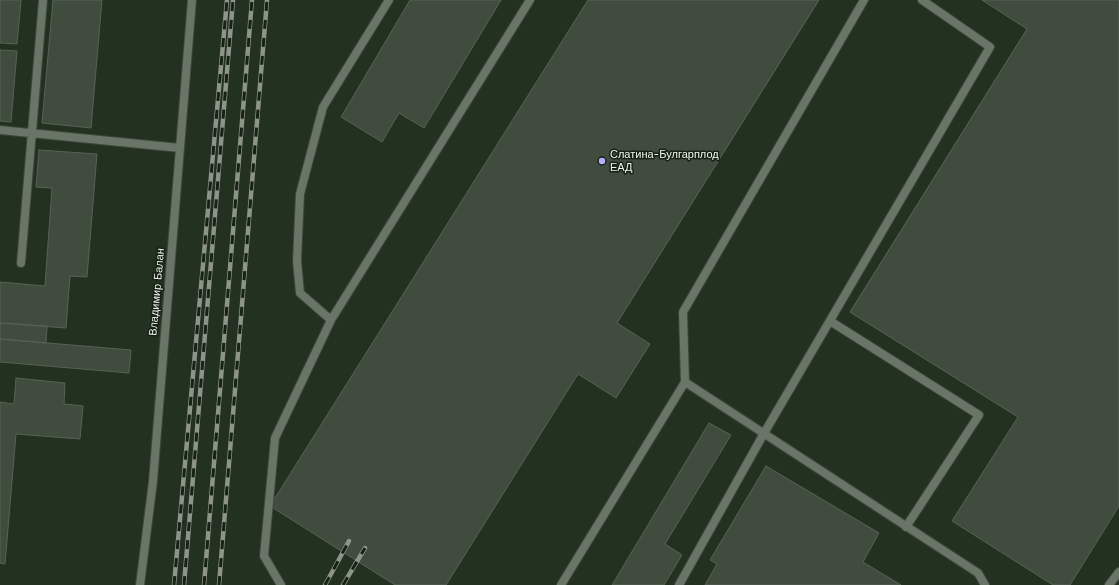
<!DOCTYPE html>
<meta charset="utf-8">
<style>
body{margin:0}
canvas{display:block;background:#212b1f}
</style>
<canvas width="1119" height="585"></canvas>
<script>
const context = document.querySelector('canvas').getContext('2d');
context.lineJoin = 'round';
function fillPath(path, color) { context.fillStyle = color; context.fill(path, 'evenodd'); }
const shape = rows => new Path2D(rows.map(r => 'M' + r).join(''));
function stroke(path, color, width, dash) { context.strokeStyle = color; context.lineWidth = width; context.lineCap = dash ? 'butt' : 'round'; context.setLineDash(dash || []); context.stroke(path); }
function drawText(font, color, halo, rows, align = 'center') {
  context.font = font + ' "Work Sans",sans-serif'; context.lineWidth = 3; context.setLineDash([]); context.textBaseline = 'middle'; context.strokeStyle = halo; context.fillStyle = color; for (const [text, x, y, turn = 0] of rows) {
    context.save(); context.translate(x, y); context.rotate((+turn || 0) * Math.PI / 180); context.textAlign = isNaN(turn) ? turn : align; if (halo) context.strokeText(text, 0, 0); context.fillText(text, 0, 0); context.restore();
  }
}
fillPath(shape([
 [0,0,1119,0,1119,585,0,585]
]), '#233220');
const building = shape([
 [0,0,21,0,17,44,0,43,0,0],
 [53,0,102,0,91,128,42,123,53,0],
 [410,0,501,0,424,128,399,113,382,142,341,117,410,0],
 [588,0,819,0,617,323,650,344,616,398,578,374,446,585,395,585,270,506,588,0],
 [982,0,1119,0,1119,506,1070,585,1053,585,952,521,1018,417,850,312,1027,29,982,0],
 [0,50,17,51,11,122,0,121,0,50],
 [39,150,97,154,87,277,70,276,66,328,0,323,0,282,45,286,52,188,36,187,39,150],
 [0,323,47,326,46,343,0,339,0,323],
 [0,339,131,350,129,373,0,362,0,339],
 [16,378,65,383,64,404,83,406,80,439,16,434,5,564,0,563,0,402,14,404,16,378],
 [709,423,731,435,665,544,682,555,664,585,612,585,709,423],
 [766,466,879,533,863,562,901,585,705,585,717,564,710,560,766,466]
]);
fillPath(building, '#404c3e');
stroke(building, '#576355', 1);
const lane = shape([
 [0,130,180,148],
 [21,263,43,0],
 [331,320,300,293,297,261,300,194,323,107,389,0],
 [830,321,979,415,906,527],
 [685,382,683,312,864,0],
 [140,585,153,481,192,0],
 [281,585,264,556,275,438,331,320,530,0],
 [561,585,685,382,978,573,985,585],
 [679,585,763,435,990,47,922,0],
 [1109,585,1119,572]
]);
stroke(lane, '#3d463b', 10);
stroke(lane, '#697567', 8);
const rail = shape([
 [174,585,227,0],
 [184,585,233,0],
 [204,585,252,0],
 [219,585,267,0],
 [325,585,349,541],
 [343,585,365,548]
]);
stroke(rail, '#8d958b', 4.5);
stroke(rail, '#172115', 3, [9]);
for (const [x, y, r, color] of [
 [602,161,4,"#b8abf7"]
]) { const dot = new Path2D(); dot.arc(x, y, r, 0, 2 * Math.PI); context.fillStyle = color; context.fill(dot); stroke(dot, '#172115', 1.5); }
drawText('11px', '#f0f7ee', '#172115', [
 ["Слатина-Булгарплод",610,155],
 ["ЕАД",610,168]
], 'left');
drawText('11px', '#f0f7ee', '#172115', [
 ["Владимир Балан",157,292,-85]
]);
</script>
